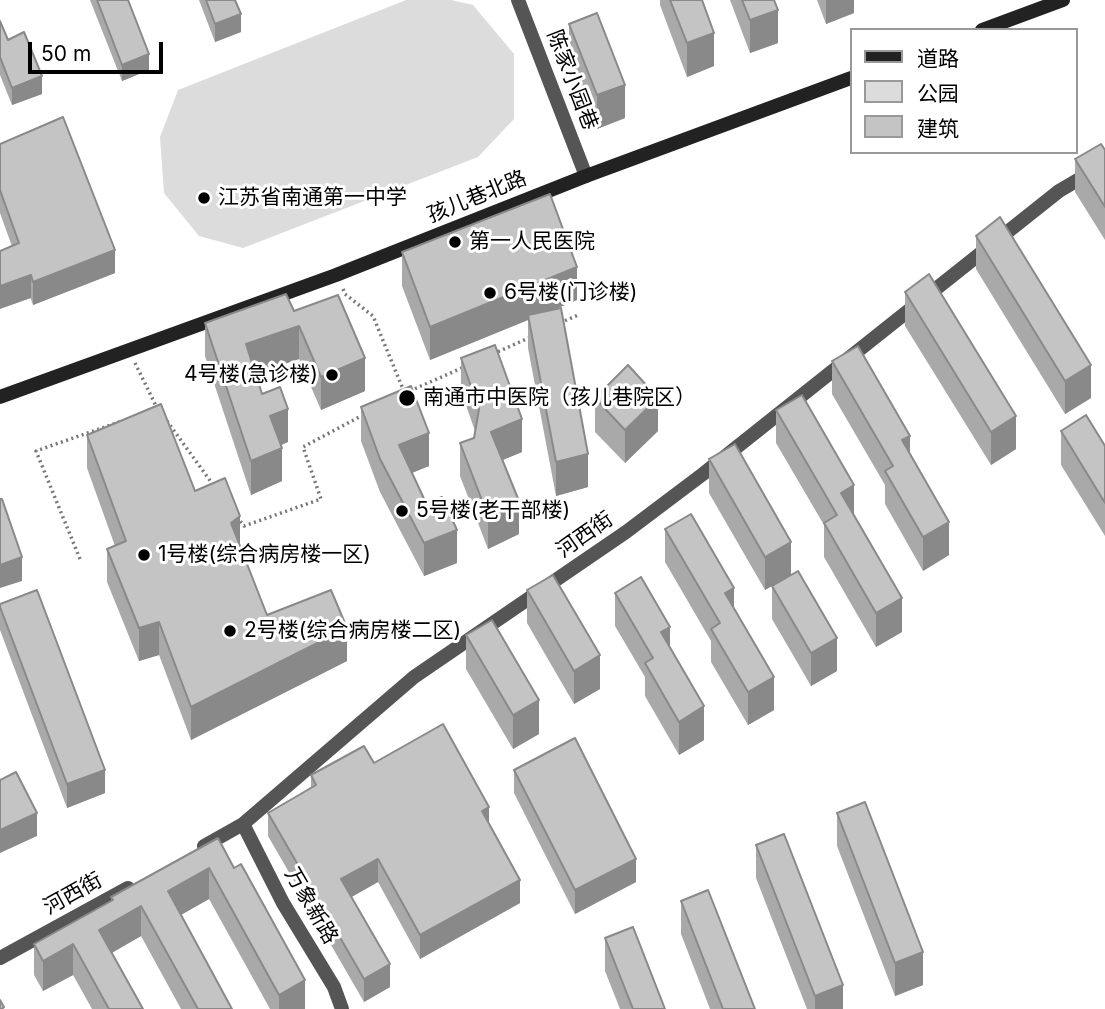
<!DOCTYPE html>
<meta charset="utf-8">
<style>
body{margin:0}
#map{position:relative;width:1105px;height:1009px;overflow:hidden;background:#fff;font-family:Inter,"Noto Sans SC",sans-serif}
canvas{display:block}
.legend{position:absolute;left:850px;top:28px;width:228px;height:126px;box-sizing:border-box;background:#fff;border:2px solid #999;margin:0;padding:9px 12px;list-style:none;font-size:21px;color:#000}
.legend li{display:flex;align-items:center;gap:14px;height:35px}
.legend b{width:35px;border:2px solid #999}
.scale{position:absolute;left:28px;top:42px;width:135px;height:32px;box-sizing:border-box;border:4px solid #000;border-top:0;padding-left:9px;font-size:21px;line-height:24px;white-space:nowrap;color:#000;-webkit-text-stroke:5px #fff;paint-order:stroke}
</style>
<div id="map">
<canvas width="1105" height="1009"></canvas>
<ul class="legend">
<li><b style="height:9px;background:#222"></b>道路</li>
<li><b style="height:19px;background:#dcdcdc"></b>公园</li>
<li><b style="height:19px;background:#c4c4c4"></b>建筑</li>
</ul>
<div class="scale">50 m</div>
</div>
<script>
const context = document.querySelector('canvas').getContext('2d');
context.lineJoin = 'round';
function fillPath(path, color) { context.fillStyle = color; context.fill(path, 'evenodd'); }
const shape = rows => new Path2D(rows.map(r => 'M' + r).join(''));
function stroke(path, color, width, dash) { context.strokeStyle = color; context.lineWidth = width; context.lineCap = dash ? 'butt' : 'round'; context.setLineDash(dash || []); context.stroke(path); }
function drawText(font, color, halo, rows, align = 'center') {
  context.font = font + ' Inter,"Noto Sans SC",sans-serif'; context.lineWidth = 6; context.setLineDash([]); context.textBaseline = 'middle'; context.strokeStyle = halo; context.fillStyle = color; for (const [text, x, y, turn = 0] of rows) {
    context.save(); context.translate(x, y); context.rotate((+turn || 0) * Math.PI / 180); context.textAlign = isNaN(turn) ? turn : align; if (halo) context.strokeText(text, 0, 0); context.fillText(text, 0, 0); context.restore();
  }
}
fillPath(shape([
 [406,0,451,0,473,5,514,54,514,119,478,157,243,248,199,236,164,193,160,137,178,90]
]), '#dcdcdc');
stroke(shape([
 [343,289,345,294,373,316,405,394],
 [560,323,578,315],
 [493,354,531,337],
 [135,363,158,410],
 [410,391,464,367],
 [167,421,214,486],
 [237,517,244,526,321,499,303,447,363,415],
 [80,559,36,451,122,421]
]), '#777', 3.5, [2, 3.5]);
stroke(shape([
 [518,0,586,176],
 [243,824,283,903,334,987,342,1009],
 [204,846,243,824,414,677,626,532,703,474,1059,191,1105,164],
 [0,958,128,888]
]), '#555', 14);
stroke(shape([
 [982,30,1063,0],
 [0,397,336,275,586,176,851,78]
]), '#222', 14);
fillPath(shape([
 [90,0,128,0,149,70,122,81],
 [199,0,235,0,241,32,215,42],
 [660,0,702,0,714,66,687,77,660,5],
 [730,0,774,0,778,43,750,53],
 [817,0,854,0,854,13,826,24],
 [0,21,8,40,42,94,12,105,0,75],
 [569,24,625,118,597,129,569,57],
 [0,144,115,273,33,305,0,213],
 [1105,150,1105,240,1075,192,1075,159],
 [976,236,1091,398,1065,414,976,269],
 [402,252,577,300,555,309,588,487,556,496,528,348,528,320,430,360,402,286],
 [905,292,1016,449,991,465,905,326],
 [294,311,365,391,321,410,299,359,255,374,262,394,288,442,281,445,282,481,251,495,205,356,205,323],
 [461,358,522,452,502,460,519,534,488,549,460,476,460,443,474,438,475,431,461,391],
 [832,361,910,454,949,555,923,571,885,504,885,485,832,394],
 [595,398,658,431,625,463,595,432],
 [361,407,429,466,412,473,426,503,457,563,424,576,380,492,361,441],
 [776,410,854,517,902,632,876,647,824,557,824,525,776,443],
 [1061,431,1105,446,1105,536,1061,465],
 [87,435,195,491,240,545,267,615,347,661,191,740,159,655,139,661,107,582,107,549,115,546,87,468],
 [709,459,791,575,837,671,811,686,772,619,772,586,765,590,709,493],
 [665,529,734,608,774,710,748,725,711,662,711,641,665,562],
 [527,590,600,689,574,704,527,623],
 [615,593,704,740,679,755,645,696,645,677,615,626],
 [0,604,105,793,67,808,0,630],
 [466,635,539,734,513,749,466,669],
 [374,763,489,823,520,903,420,959,378,882,351,897,390,987,364,1002,268,836,268,813,311,788,311,775],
 [514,770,636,882,575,914,514,793],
 [837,813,923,985,895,996,837,846],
 [218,838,305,1009,270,1009,209,899,181,915,232,1009,181,1009,141,936,112,953,143,1009,92,1009,73,975,43,991,34,975,34,944,111,901,111,897],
 [756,845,843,1009,807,1009,756,878],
 [681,901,755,1009,710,1009,681,934],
 [605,938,665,1009,620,1009,605,971]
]), '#a9a9a9');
fillPath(shape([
 [826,0,854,0,854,13,826,24],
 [778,10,778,43,750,53,750,20],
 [241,14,241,32,215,42,215,24],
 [714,33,714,66,687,77,687,43],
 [149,54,149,70,122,81,122,65],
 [42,76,42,94,12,105,12,88],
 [625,85,625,118,597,129,597,95],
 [115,250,115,273,33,305,33,282],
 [577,267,577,300,529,320,528,315,528,320,430,360,430,327],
 [31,275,31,298,0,309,0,286],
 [299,326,299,359,246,377,246,344],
 [365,358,365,391,321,410,321,377],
 [1091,365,1091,398,1065,414,1065,381],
 [658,398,658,431,625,463,625,430],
 [288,409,288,442,270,450,270,416],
 [1016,416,1016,449,991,465,991,432],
 [522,419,522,452,491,465,491,432],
 [429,433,429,466,399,478,399,445],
 [910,436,910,469,902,440],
 [282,448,282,481,251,495,251,461],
 [588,454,588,487,556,496,556,462],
 [854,485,854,518,841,493],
 [519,501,519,534,488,549,488,516],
 [240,516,240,549,231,523],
 [949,522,949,555,923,571,923,537],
 [457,530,457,563,424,576,424,543],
 [791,542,791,575,765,590,765,557],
 [22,557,22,581,0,588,0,565],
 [734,588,734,621,725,593],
 [902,598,902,632,876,647,876,613],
 [159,622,159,655,139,661,139,628],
 [670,627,670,660,661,632],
 [347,628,347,661,191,740,191,707],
 [837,638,837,671,811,686,811,653],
 [600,655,600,689,574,704,574,671],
 [774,677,774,710,748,725,748,692],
 [539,700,539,734,513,749,513,715],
 [704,706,704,740,679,755,679,722],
 [105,770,105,793,67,808,67,784],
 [489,807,489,831,482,811],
 [37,813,37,836,0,853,0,830],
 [378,859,378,882,341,903,341,879],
 [636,859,636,882,575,914,575,890],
 [209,868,209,899,168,922,168,891],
 [520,880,520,903,420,959,420,935],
 [141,906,141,936,99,960,99,930],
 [73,944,73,975,43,991,43,961],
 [923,952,923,985,895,996,895,963],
 [390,964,390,987,364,1002,364,979],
 [305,980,305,1009,279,1009,279,995],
 [843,985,843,1009,815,1009,815,996]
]), '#898989');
const building = shape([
 [97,0,128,0,149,54,122,65,97,0],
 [206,0,235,0,241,14,215,24,206,0],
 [670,0,702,0,714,33,687,43,670,0],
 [742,0,774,0,778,10,750,20,742,0],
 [597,13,625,85,597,95,569,24,597,13],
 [0,21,8,40,24,32,42,76,12,88,0,57,0,21],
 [63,117,115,250,33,282,31,275,0,286,0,251,19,243,0,190,0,144,63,117],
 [1101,144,1105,150,1105,207,1075,159,1101,144],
 [550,194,577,267,430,327,402,252,550,194],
 [1000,217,1091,365,1065,381,976,236,1000,217],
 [929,274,1016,416,991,432,905,292,929,274],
 [286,294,294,311,338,295,365,358,321,377,299,326,246,344,262,394,280,387,288,409,270,416,282,448,251,461,205,323,286,294],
 [561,308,588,454,556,462,528,315,561,308],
 [495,345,522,419,491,432,519,501,488,516,460,443,474,438,479,409,461,358,495,345],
 [858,346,910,436,902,440,949,522,923,537,885,471,893,466,832,361,858,346],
 [628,365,658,398,625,430,595,398,628,365],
 [411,386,429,433,399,445,426,503,442,497,457,530,424,543,380,459,361,407,411,386],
 [802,395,854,485,841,493,902,598,876,613,824,523,837,515,776,410,802,395],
 [161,404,195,491,225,478,240,516,231,523,267,615,331,590,347,628,191,707,159,622,139,628,107,549,126,541,87,435,161,404],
 [1086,415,1105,446,1105,503,1061,431,1086,415],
 [735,444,791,542,765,557,709,459,735,444],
 [0,499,2,499,22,557,0,565,0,499],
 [691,514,734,588,725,593,774,677,748,692,711,629,720,623,665,529,691,514],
 [798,571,837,638,811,653,772,586,798,571],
 [553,575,600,655,574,671,527,590,553,575],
 [641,577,670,627,661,632,704,706,679,722,645,663,653,658,615,593,641,577],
 [37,590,105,770,67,784,0,607,0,604,37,590],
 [492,620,539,700,513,715,466,635,492,620],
 [443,724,489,807,482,811,520,880,420,935,378,859,341,879,390,964,364,979,268,813,316,785,311,775,364,746,374,763,443,724],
 [575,738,636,859,575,890,514,770,575,738],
 [16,772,37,813,0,830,0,780,16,772],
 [865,802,923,952,895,963,837,813,865,802],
 [784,834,843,985,815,996,756,845,784,834],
 [218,838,234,868,241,864,305,980,279,995,209,868,168,891,232,1009,198,1009,141,906,99,930,143,1009,109,1009,73,944,43,961,34,944,113,900,111,897,218,838],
 [708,890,755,1009,723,1009,681,901,708,890],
 [633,927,665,1009,633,1009,605,938,633,927],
 [0,1000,4,1007,2,1009,0,1009,0,1000]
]);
fillPath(building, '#c4c4c4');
stroke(building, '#898989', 2);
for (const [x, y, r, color] of [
 [204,198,7,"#000"],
 [455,242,7,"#000"],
 [490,293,7,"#000"],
 [332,375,7,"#000"],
 [407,398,9,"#000"],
 [402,511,7,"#000"],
 [144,555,7,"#000"],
 [230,631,7,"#000"]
]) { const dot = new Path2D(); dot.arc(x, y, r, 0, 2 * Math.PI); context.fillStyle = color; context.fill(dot); stroke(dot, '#fff', 2.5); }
drawText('21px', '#000', '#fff', [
 ["陈家小园巷",572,80,69],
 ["孩儿巷北路",477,197,-22],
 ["河西街",585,535,-35],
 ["河西街",73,894,-29],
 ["万象新路",311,906,60]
]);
drawText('21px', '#000', '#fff', [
 ["江苏省南通第一中学",218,198],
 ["第一人民医院",469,242],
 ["6号楼(门诊楼)",504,293],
 ["4号楼(急诊楼)",318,375,"right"],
 ["南通市中医院（孩儿巷院区）",423,398],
 ["5号楼(老干部楼)",416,511],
 ["1号楼(综合病房楼一区)",158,555],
 ["2号楼(综合病房楼二区)",244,631]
], 'left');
</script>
